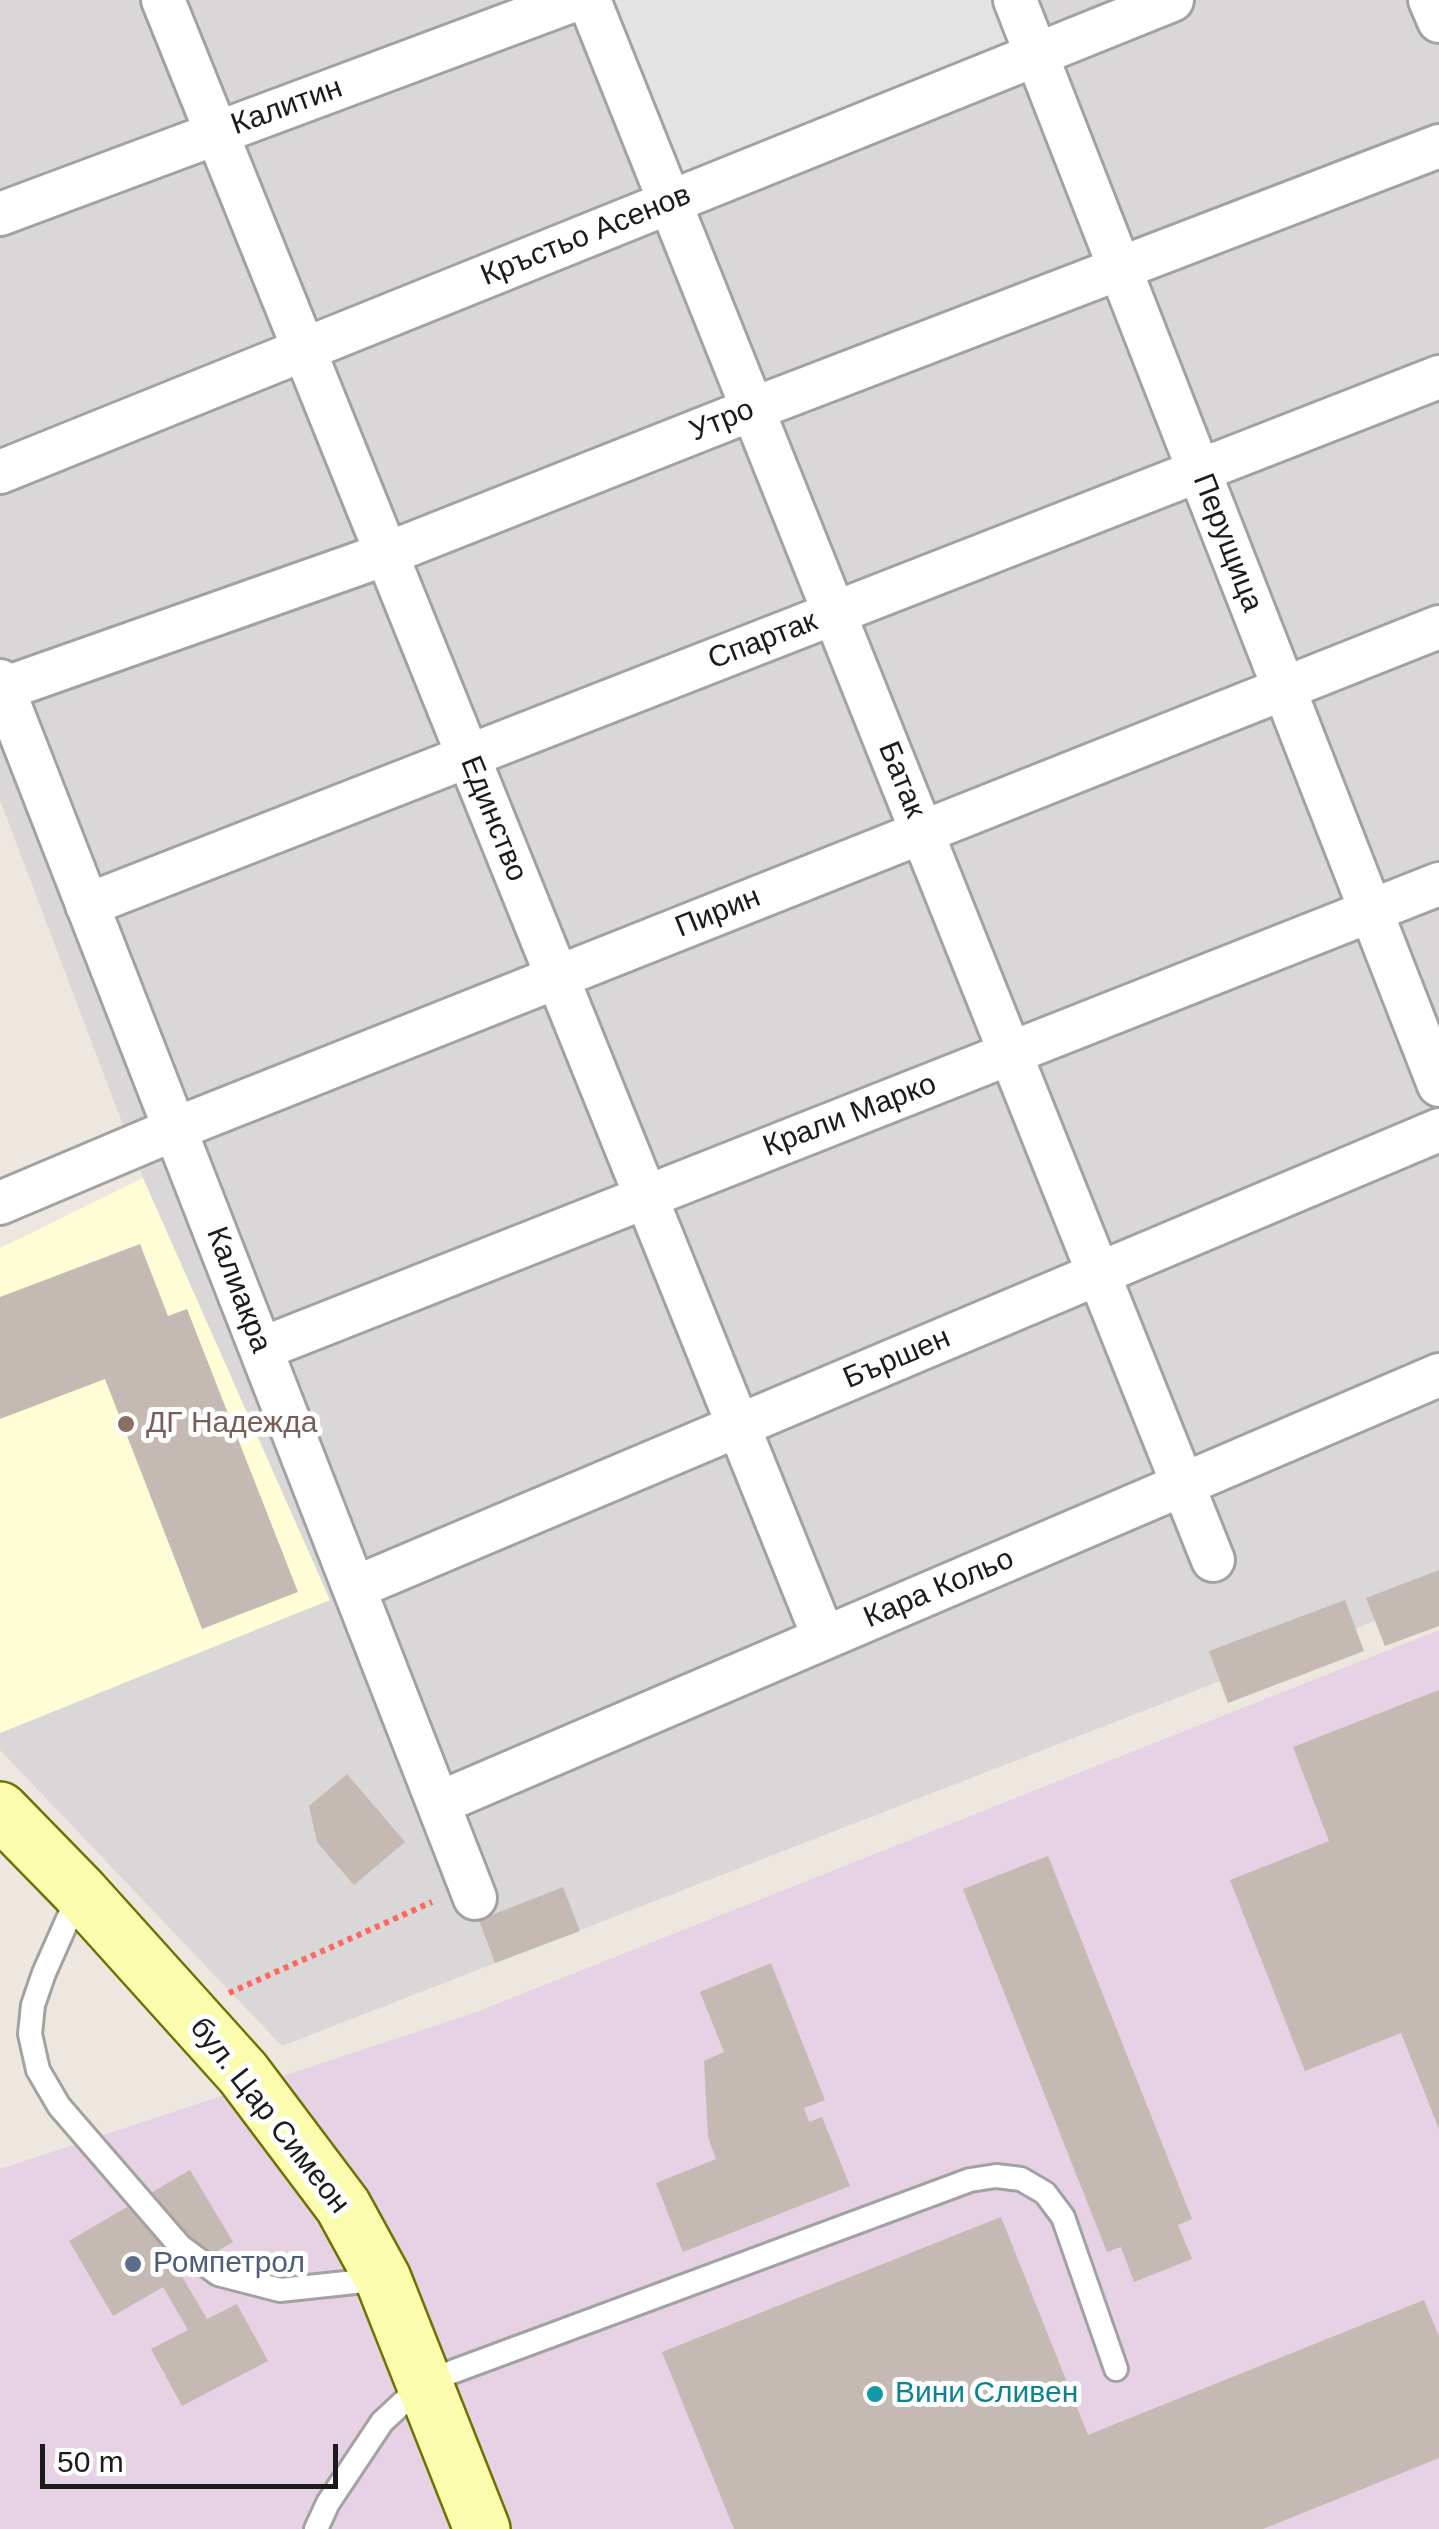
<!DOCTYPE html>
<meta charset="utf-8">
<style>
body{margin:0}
#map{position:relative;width:1439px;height:2529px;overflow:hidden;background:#ede8df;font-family:Helvetica,sans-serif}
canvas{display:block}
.scale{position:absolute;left:40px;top:2444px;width:298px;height:45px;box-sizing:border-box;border:5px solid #1b1b1b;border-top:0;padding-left:12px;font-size:30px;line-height:35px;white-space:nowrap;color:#1b1b1b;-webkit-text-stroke:8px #fff;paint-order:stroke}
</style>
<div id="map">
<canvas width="1439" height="2529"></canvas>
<div class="scale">50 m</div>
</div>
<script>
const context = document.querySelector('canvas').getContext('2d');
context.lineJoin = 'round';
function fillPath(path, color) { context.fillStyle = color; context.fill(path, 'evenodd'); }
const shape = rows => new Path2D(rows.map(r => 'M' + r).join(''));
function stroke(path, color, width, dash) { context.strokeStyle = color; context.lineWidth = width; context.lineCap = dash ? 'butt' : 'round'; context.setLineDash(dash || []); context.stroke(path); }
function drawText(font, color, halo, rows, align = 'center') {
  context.font = font + ' Helvetica,sans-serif'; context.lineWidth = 10; context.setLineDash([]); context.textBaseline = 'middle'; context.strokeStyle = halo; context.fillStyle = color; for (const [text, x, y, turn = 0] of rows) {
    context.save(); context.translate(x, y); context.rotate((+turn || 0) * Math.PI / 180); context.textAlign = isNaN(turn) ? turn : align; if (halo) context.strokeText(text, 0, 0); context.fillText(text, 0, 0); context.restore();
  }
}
fillPath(shape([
 [0,0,1439,0,1439,1596,282,2046,0,1750,0,1248,143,1178,0,800]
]), '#d9d7d8');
fillPath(shape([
 [1439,1630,1439,2529,0,2529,0,2169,474,2013]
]), '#e7d1e4');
fillPath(shape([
 [143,1178,330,1600,0,1733,0,1248]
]), '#fffdd6');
fillPath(shape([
 [589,0,1015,0,1036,55,670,202]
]), '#e3e3e3');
fillPath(shape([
 [140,1244,168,1316,187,1309,298,1592,202,1629,105,1379,0,1419,0,1297],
 [1439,1570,1439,1626,1385,1646,1366,1598],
 [1345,1600,1364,1651,1228,1703,1209,1651],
 [1439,1690,1439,2129,1401,2033,1305,2071,1230,1880,1329,1841,1293,1747],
 [347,1774,405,1842,354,1885,317,1842,309,1806],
 [1048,1856,1192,2219,1178,2225,1192,2259,1134,2282,1121,2247,1107,2252,963,1889],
 [563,1887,580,1931,495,1963,479,1920],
 [771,1963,825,2100,804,2108,809,2122,822,2117,850,2186,683,2252,656,2183,716,2159,708,2137,704,2061,724,2052,700,1992],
 [190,2170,233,2242,180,2273,207,2319,237,2304,268,2361,182,2406,151,2349,188,2330,163,2287,113,2316,69,2241],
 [1001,2217,1088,2435,1424,2300,1439,2336,1439,2458,1263,2529,734,2529,662,2352]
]), '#c5b9b3');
const service = shape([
 [80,1892,44,1973,33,2005,30,2034,38,2070,59,2106,180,2246,218,2274,280,2290,383,2279],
 [316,2529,328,2503,382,2422,425,2382,970,2180,996,2176,1021,2179,1045,2193,1063,2217,1116,2369]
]);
const minor = shape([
 [163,0,824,1638],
 [589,0,1213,1560],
 [1015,0,1439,1085],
 [1430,0,1439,21],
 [0,214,574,0],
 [0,472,1172,0],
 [0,681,475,1898],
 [3,689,386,554,753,409,1439,146],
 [87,905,1439,377],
 [0,1203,175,1129,1439,627],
 [261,1349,1439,884],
 [354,1588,1439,1130],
 [439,1803,1439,1375]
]);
const secondary = shape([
 [0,1810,80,1892,243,2073,343,2206,383,2279,482,2529]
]);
stroke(service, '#a2a2a2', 28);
stroke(minor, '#a2a2a2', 48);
stroke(secondary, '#6d7300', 60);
stroke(shape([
 [229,1993,432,1902]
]), '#ff675e', 6, [5, 5]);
stroke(service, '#fff', 22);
stroke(minor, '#fff', 42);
stroke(secondary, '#fcfcae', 55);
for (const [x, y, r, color] of [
 [126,1424,10,"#8d6e63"],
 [133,2264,10,"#5c6f8a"],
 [875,2394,10,"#0f9aa8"]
]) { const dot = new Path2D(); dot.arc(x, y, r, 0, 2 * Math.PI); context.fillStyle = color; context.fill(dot); stroke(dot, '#fff', 4); }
drawText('30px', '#1b1b1b', '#fff', [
 ["Калитин",287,107,-20],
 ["Кръстьо Асенов",586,236,-22],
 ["Утро",722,421,-22],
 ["Перущица",1227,543,69],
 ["Спартак",763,641,-21],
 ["Батак",901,780,68],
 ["Единство",493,819,68],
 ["Пирин",718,913,-22],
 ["Крали Марко",850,1116,-21],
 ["Калиакра",238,1290,69],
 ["Бършен",897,1359,-23],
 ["Кара Кольо",939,1589,-23],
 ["бул. Цар Симеон",269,2116,52]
]);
drawText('30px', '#785e54', '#fff', [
 ["ДГ Надежда",146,1424]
], 'left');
drawText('30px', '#4e5e75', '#fff', [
 ["Ромпетрол",153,2264]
], 'left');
drawText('30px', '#0d838f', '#fff', [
 ["Вини Сливен",895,2394]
], 'left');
</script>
